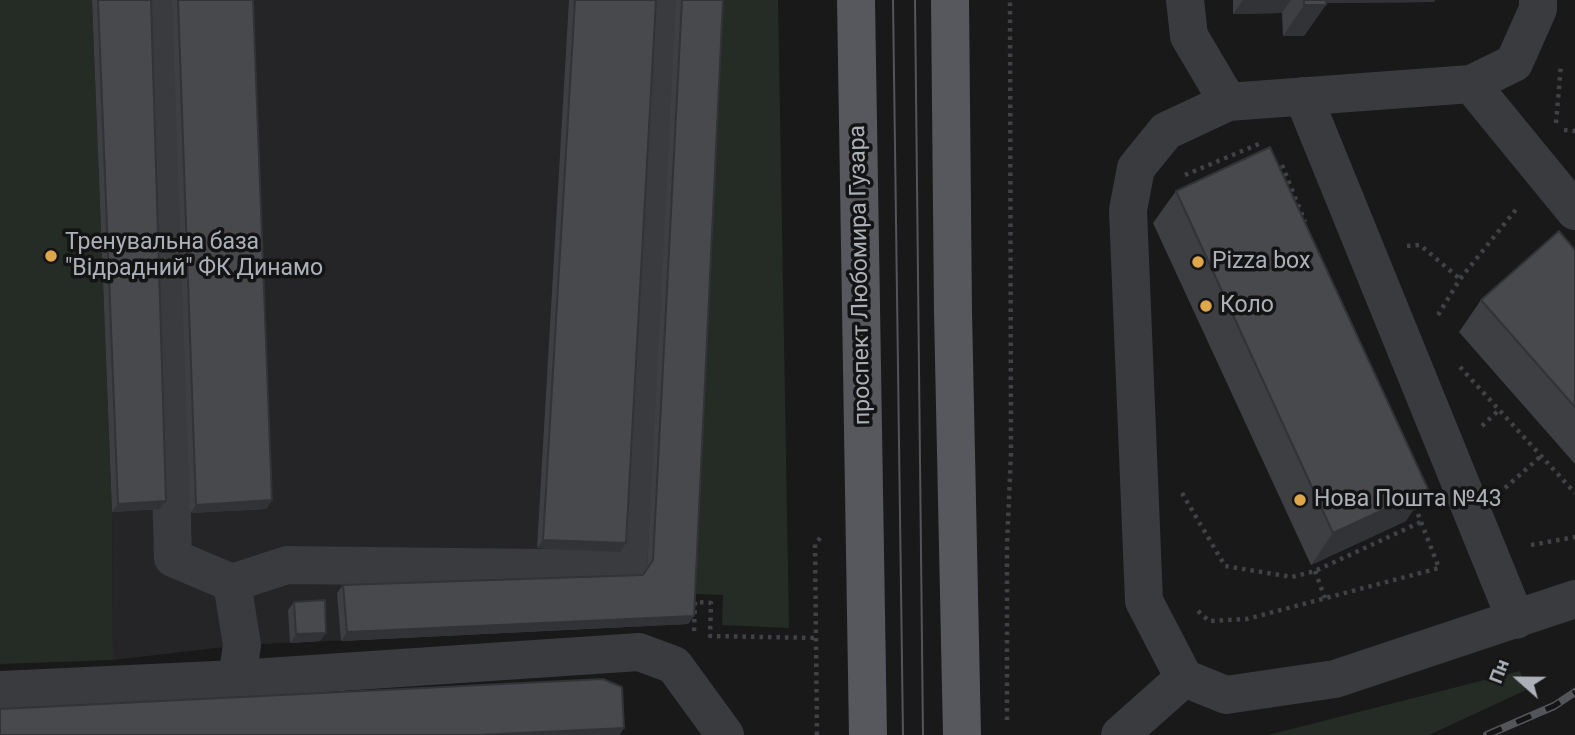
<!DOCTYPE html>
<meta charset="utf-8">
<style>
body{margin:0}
#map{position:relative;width:1575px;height:735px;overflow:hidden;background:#19191a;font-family:Roboto,sans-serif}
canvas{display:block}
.north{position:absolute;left:1484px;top:644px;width:70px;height:70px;-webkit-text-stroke:5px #141415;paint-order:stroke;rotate:291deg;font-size:19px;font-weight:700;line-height:28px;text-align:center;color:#acb1b9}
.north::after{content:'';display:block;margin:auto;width:24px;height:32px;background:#acb1b9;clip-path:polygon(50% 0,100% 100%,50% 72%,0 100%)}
</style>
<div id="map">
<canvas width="1575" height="735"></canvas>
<div class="north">Пн</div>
</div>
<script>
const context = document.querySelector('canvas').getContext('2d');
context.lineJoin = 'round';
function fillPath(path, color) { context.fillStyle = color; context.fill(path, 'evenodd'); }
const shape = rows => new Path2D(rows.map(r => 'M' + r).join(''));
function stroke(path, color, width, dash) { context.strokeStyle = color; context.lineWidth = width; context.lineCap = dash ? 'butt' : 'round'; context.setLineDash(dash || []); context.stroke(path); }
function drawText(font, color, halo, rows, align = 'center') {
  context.font = font + ' Roboto,sans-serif'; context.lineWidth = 7; context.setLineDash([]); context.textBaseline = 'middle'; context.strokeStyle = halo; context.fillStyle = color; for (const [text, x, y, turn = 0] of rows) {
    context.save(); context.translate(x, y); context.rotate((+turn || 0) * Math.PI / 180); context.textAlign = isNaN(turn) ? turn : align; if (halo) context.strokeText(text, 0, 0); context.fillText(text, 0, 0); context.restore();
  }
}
fillPath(shape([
 [92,0,718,0,688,624,242,645,113,660,112,512]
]), '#252527');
fillPath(shape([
 [0,0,92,0,112,512,113,660,0,664],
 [718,0,778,0,789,628,722,625,723,595,690,594],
 [1520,671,1526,690,1429,735,1268,735]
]), '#252c26');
stroke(shape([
 [1556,123,1561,65],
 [1564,130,1575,131],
 [1282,165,1305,222],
 [1185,175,1261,143],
 [1407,246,1420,245,1460,279],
 [1438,315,1460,279,1518,207],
 [1460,367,1575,493],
 [1482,426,1499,410],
 [1505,488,1541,456],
 [1182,493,1225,566,1292,577,1315,571,1421,522],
 [1531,545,1575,537],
 [1315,571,1325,598],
 [1198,611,1209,621,1247,619,1439,568,1414,504],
 [694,631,695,602,711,603,710,636,818,638],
 [1007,720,1007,544,1011,454,1010,0],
 [817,735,815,544,822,536]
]), '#404246', 4.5, [3.5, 5]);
stroke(shape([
 [158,0,173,558,232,583,287,565,628,569,659,0],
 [1185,0,1189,36,1228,102],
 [1471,84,1575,211],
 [1303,96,1516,620],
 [232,583,242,645,237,679],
 [1184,678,1144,601,1128,210,1136,168,1166,131,1228,102,1471,84,1514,63,1538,9,1538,0],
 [0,690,237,679,639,652,674,665,725,735],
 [1120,735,1184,678,1226,695,1335,679,1575,599]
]), '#3a3b3f', 38);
stroke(shape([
 [856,0,868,735],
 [950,0,953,312,962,735]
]), '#56585e', 38);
stroke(shape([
 [893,0,903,735],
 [915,0,923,735]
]), '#53555a', 2);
const rail = shape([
 [1487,735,1554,706,1575,692]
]);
stroke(rail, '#53555a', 8);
stroke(rail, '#141415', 5, [16]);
fillPath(shape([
 [92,0,151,0,166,501,160,509,112,512],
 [172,0,253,0,272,500,266,509,190,513],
 [569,0,656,0,620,552,537,548],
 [676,0,723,0,694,616,688,624,341,641,337,593,343,585,642,575,647,568],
 [1233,0,1435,0,1434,2,1326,3,1304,36,1283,36,1282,13,1233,14],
 [1176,191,1406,521,1311,565,1153,223],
 [1575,250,1575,464,1459,332,1481,300],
 [294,602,320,641,290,643,288,610]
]), '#3e3f42');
fillPath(shape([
 [1243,0,1291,0,1282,13,1233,14],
 [1306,0,1435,0,1434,2,1304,3],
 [1304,5,1326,5,1304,36,1283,36],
 [1428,489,1406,521,1311,565,1333,533],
 [272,500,266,509,190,513,196,505],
 [166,501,160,509,112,512,118,504],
 [543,540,626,543,620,552,537,548],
 [694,616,688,624,341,641,347,632],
 [326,633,320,641,290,643,296,634],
 [624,728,620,735,478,735]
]), '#323336');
const building = shape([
 [98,0,151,0,166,501,118,504,98,0],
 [178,0,253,0,272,500,196,505,178,0],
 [575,0,656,0,626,543,543,540,575,0],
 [682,0,723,0,694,616,347,632,343,585,643,575,653,560,682,0],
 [1304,0,1326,0,1326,5,1304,5,1304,0],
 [1270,147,1428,489,1333,533,1176,191,1270,147],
 [1559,231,1575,250,1575,407,1481,300,1559,231],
 [325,600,326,633,296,634,294,602,325,600],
 [603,679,622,687,624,728,478,735,0,735,0,709,603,679]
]);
fillPath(building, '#48494d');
stroke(building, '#323336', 2);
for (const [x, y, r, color] of [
 [51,256,7,"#dfa74c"],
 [1198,262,7,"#dfa74c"],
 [1206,306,7,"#dfa74c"],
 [1300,500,7,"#dfa74c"]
]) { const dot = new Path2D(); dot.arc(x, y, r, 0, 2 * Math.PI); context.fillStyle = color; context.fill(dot); stroke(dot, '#141415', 2.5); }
drawText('23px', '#acb1b9', '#141415', [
 ["Тренувальна база",65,243],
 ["\"Відрадний\" ФК Динамо",65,269],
 ["Pizza box",1212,262],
 ["Коло",1220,306],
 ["Нова Пошта №43",1314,500]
], 'left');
drawText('23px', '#acb1b9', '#141415', [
 ["проспект Любомира Гузара",861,275,-91]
]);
</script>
